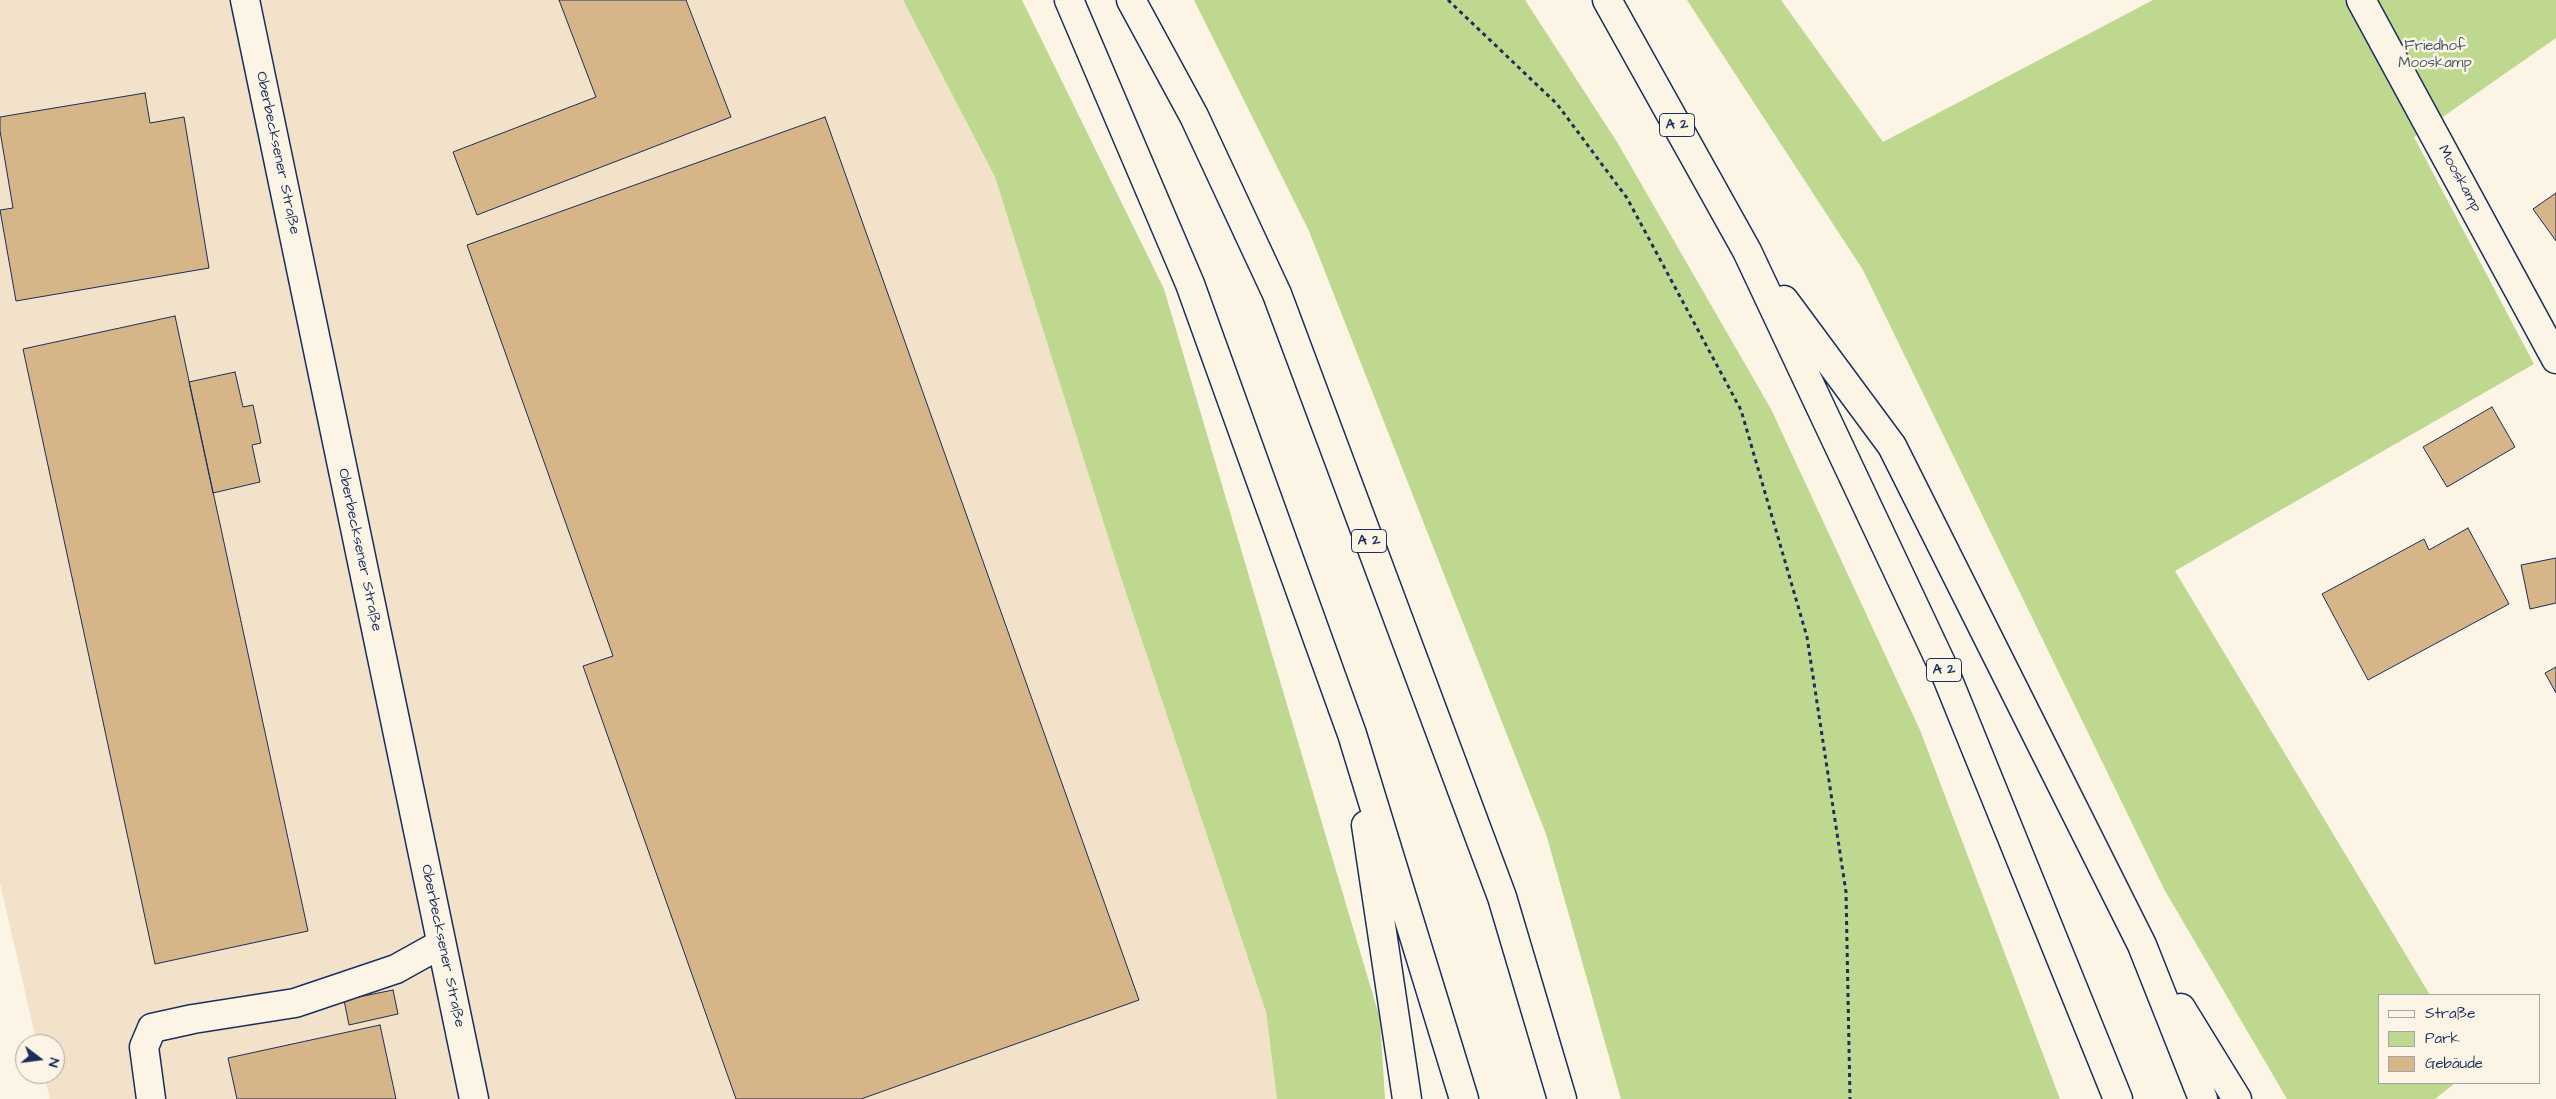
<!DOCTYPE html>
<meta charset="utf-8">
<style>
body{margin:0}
#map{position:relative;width:2556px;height:1099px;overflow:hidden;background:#fcf5e5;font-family:"Architects Daughter",sans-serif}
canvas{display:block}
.legend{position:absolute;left:2378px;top:994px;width:162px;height:90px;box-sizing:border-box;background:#fcf5e5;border:1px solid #a2a6af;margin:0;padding:6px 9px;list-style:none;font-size:15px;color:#1b2f5e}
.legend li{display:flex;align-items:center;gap:10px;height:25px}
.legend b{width:25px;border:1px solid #a2a6af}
.north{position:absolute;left:15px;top:1034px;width:50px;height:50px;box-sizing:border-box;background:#fcf5e5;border:1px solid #a2a6af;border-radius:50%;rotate:105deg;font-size:14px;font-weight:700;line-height:20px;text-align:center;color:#1b2f5e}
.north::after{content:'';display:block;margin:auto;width:18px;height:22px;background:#1b2f5e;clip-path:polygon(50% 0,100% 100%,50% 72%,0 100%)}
</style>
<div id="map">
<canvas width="2556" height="1099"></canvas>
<ul class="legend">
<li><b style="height:6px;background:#fcf5e5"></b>Straße</li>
<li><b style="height:14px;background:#bed88f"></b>Park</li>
<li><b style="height:14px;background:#d6b589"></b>Gebäude</li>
</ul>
<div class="north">N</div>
</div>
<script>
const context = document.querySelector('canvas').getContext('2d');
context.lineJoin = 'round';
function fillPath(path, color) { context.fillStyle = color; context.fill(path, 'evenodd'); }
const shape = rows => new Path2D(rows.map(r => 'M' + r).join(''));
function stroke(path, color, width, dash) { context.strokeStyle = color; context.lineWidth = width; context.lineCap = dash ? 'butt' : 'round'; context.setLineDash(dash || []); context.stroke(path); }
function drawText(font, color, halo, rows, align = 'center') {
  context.font = font + ' "Architects Daughter",sans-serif'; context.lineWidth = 5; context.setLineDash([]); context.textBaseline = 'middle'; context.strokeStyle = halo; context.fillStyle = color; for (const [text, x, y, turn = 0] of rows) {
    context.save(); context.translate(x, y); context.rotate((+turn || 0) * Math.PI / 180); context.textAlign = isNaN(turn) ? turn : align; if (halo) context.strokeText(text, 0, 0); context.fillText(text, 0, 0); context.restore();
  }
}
fillPath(shape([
 [0,0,903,0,995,177,1122,581,1266,1012,1277,1099,50,1099,44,1074,55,1074,55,1044,37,1044,0,883]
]), '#f1e2c9');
fillPath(shape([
 [903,0,1022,0,1164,289,1380,1019,1385,1099,1277,1099,1266,1012,1122,581,995,177],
 [1194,0,1525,0,1617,142,1771,409,1920,730,2060,1099,1621,1099,1546,834,1309,231],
 [1687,0,1781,0,1883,142,2153,0,2556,0,2556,38,2414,137,2534,364,2175,571,2430,995,2380,995,2380,1083,2455,1083,2435,1099,2287,1099,2164,889,1863,270]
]), '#bed88f');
const building = shape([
 [559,0,686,0,731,117,477,215,453,152,596,97,559,0],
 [145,93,150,123,184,117,209,268,16,301,0,210,13,208,0,131,0,117,145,93],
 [825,117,1139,1000,861,1099,736,1099,583,666,613,656,467,245,825,117],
 [2556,193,2556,241,2533,209,2556,193],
 [175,316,308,931,155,964,23,349,175,316],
 [235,372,243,407,253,405,261,443,252,445,260,482,213,493,189,382,235,372],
 [2492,407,2515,447,2447,487,2423,447,2492,407],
 [2468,528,2509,604,2368,680,2322,594,2424,539,2429,550,2468,528],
 [2556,558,2556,603,2530,609,2521,565,2556,558],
 [2556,667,2556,693,2545,673,2556,667],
 [393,990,398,1014,349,1025,344,1000,393,990],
 [380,1025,396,1099,237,1099,228,1058,380,1025]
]);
fillPath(building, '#d6b589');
stroke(building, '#1b2f5e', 1);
const minor = shape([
 [245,0,474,1099],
 [2361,0,2556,359],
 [151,1099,144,1047,152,1028,193,1019,295,1003,396,969,441,944]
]);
const highway = shape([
 [1069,0,1190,284,1352,734,1464,1099],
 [1131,0,1194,116,1277,294,1502,897,1562,1099],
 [1607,0,1747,251,1942,665,2118,1099],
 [1784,300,1892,446,2142,945,2203,1099],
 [1366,825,1407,1099],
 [2181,1008,2237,1099]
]);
stroke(minor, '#1b2f5e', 31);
stroke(highway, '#1b2f5e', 31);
stroke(shape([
 [1448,0,1557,104,1627,198,1741,410,1807,637,1846,892,1850,1099]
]), '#1b2f5e', 3, [4, 4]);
stroke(minor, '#fcf5e5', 28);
stroke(highway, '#fcf5e5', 28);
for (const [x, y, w] of [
 [1677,125,35],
 [1369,541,35],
 [1944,670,35]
]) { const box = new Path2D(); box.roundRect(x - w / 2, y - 11.5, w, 23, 4); context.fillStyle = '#fcf5e5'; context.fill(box); stroke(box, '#1b2f5e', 1); }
drawText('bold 14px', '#1b2f5e', null, [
 ["A 2",1677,125],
 ["A 2",1369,541],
 ["A 2",1944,670]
]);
drawText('15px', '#44596a', '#fcf5e5', [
 ["Friedhof",2435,47],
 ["Mooskamp",2435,64]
]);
drawText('15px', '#1b2f5e', '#fcf5e5', [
 ["Oberbecksener Straße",277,153,78],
 ["Mooskamp",2459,179,61],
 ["Oberbecksener Straße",359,550,78],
 ["Oberbecksener Straße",442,946,78]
]);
</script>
